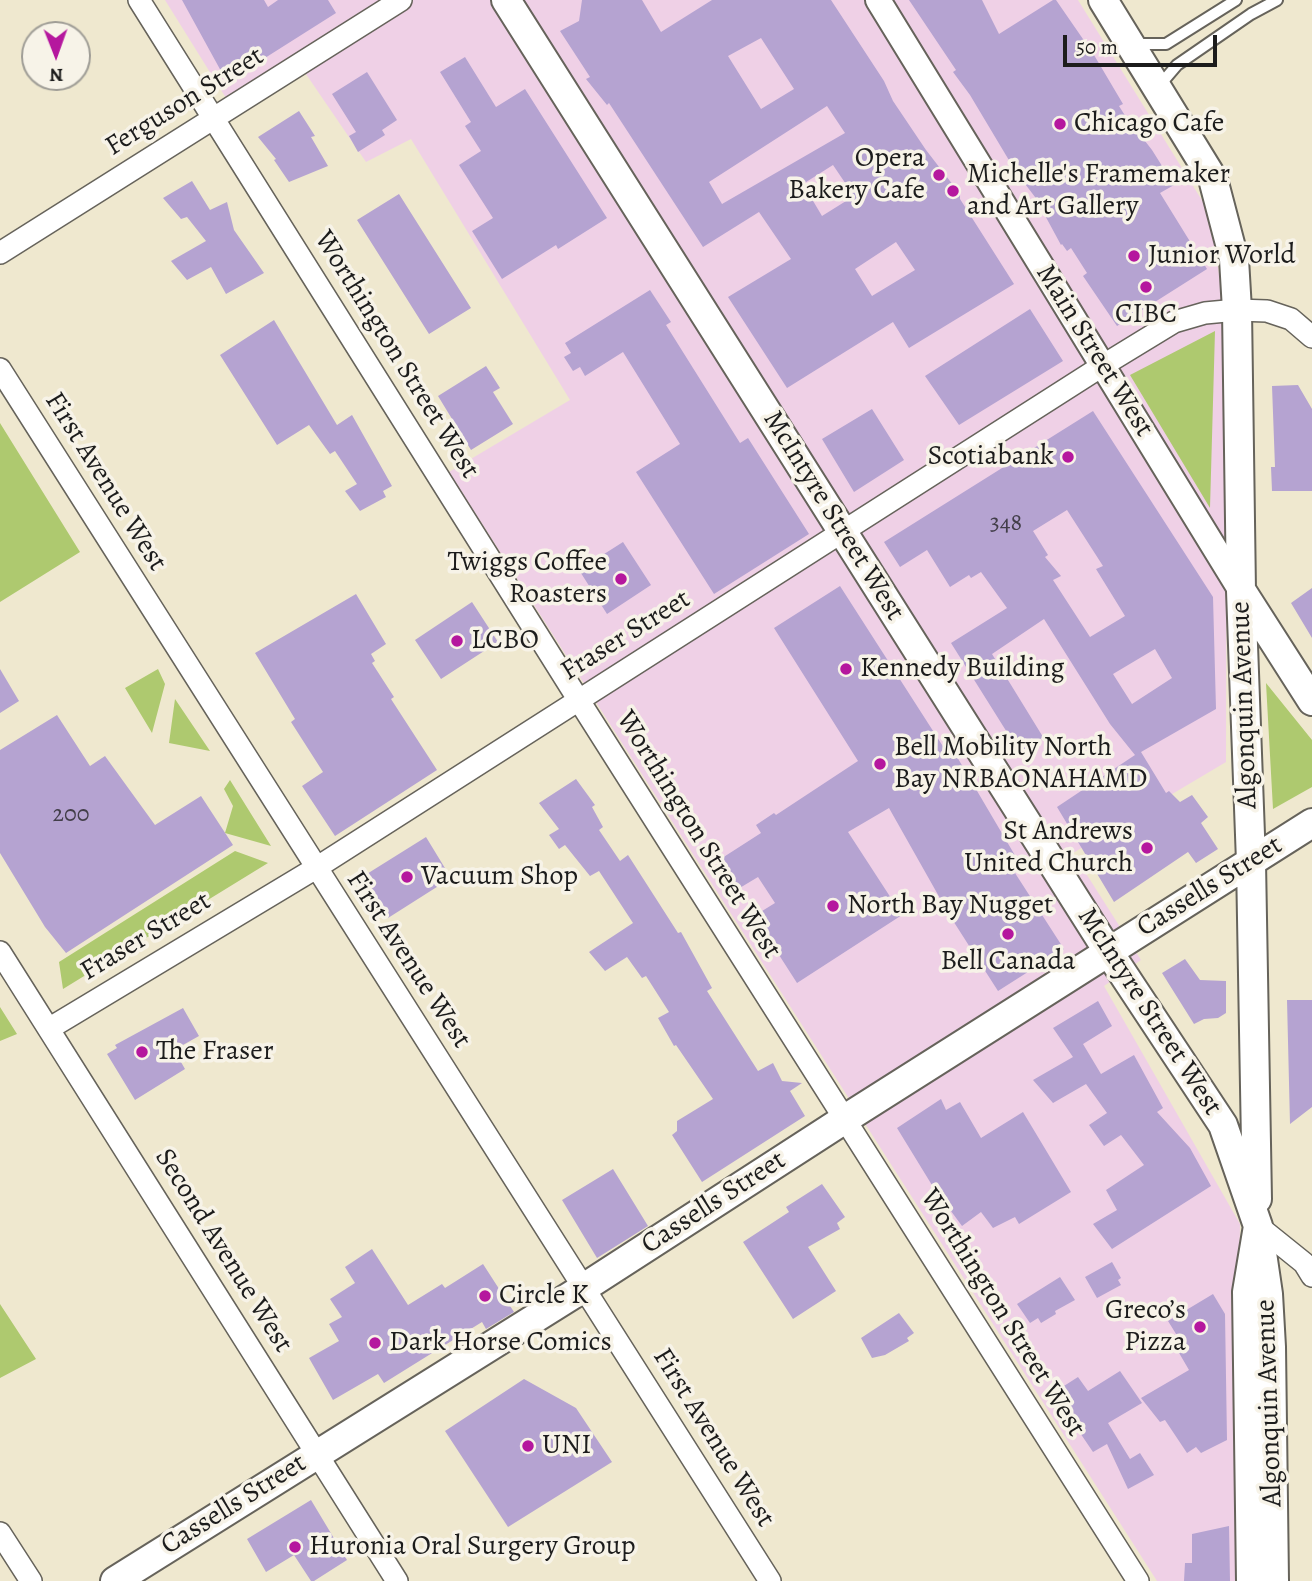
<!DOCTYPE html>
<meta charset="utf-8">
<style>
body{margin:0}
#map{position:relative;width:1312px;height:1581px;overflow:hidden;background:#efe8cf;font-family:Alegreya,serif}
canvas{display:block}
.north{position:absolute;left:21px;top:21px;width:70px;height:70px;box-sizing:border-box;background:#f7f3e8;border:2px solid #9f9d96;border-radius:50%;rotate:179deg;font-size:19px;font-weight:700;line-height:28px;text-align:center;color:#1c1c1c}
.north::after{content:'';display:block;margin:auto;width:24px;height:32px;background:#b5179e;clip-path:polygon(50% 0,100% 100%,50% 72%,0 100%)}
.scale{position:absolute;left:1063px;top:35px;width:154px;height:32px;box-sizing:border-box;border:4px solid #1c1c1c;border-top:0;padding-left:9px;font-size:21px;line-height:24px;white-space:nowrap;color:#1c1c1c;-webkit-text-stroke:5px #f7f3e8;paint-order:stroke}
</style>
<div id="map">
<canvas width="1312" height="1581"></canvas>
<div class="north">N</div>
<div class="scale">50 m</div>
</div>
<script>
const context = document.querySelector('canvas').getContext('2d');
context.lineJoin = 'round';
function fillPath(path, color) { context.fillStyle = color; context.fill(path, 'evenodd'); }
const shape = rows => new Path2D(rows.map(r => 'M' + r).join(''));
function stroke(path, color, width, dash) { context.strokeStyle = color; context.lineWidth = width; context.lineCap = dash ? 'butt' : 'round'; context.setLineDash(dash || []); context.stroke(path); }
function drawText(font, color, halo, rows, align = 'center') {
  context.font = font + ' Alegreya,serif'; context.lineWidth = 7; context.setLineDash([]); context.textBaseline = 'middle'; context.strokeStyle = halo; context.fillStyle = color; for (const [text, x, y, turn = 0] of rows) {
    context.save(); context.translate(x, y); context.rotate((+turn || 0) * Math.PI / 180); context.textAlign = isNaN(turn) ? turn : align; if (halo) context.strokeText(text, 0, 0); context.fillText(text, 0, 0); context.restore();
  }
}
fillPath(shape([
 [165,0,1078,0,1211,215,1227,334,1226,762,1073,853,1141,960,1104,986,1240,1224,1235,1581,1157,1581,449,472,570,400,411,139,366,162,295,58,226,98]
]), '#efd0e6');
fillPath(shape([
 [1215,331,1210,508,1130,375],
 [0,423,80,552,0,602],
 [158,669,165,684,152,733,125,688],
 [1266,683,1312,740,1312,787,1273,809],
 [175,699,210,751,169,743],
 [230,780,271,846,225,833,233,806,224,789],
 [235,851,268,863,63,989,59,962],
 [0,1007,17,1034,0,1041],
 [0,1304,36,1359,0,1378]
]), '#aec96f');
fillPath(shape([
 [182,0,264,0,268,7,278,0,328,0,336,13,227,82],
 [582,0,642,0,661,32,712,0,831,0,884,81,893,101,926,150,960,194,960,199,1014,284,909,348,893,322,787,388,728,297,791,259,759,212,703,247,609,103,607,105,586,79,590,77,560,31,579,21],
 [761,38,794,89,761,109,728,56],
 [827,106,845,133,722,204,709,182],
 [833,165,854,196,822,216,803,184],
 [896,242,915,270,872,296,855,269],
 [909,0,982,0,999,34,1053,0,1056,0,1094,55,1123,104,1119,106,1136,133,1138,132,1152,150,1174,185,1160,193,1207,269,1117,326,1083,276,1087,273,1071,248,1067,251,1062,244,1061,245,1035,197,1016,172,970,95,953,72,956,70],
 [465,57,496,107,525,89,607,218,558,249,556,245,502,279,472,231,493,218,459,165,481,151,465,126,471,122,440,72],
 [367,72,397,120,382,130,385,135,358,152,349,136,356,132,332,94],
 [299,111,315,136,311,137,328,166,289,182,274,160,276,159,258,137],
 [192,181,210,210,227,202,234,230,264,273,226,294,211,267,187,280,171,261,206,241,187,217,181,219,163,198],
 [399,194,471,308,429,334,357,220],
 [650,290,671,322,666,325,740,443,748,438,809,534,714,594,636,472,680,444,623,352,585,376,580,367,573,371,564,357,571,353,565,343],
 [1030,309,1063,361,959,425,925,376],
 [274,320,337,425,352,415,392,486,383,491,386,497,360,511,345,491,357,484,335,451,330,454,309,425,277,445,220,355],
 [486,366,500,388,493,392,513,424,471,450,438,396],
 [1298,385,1312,409,1312,491,1272,491,1271,467,1275,467,1272,386],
 [872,409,904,460,854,492,822,439],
 [1093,411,1213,597,1216,709,1141,752,1166,793,1169,791,1180,802,1192,795,1208,817,1201,823,1218,849,1196,863,1188,852,1114,902,1057,807,1135,755,1110,724,1044,619,992,654,1043,737,1020,753,951,643,1007,608,981,572,971,578,969,575,950,587,927,550,900,567,884,542],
 [1067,510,1103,566,1096,569,1125,616,1090,637,1053,580,1061,576,1045,557,1048,555,1033,531],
 [1155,649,1172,678,1132,704,1113,674],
 [623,542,651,585,607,614,579,570],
 [840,586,944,748,950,745,1023,869,1015,873,1064,949,998,991,950,916,889,808,848,832,902,915,797,983,754,916,775,903,758,877,738,889,719,860,761,833,756,825,774,813,776,815,858,761,774,628],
 [1312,588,1312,638,1291,603],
 [356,594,386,644,371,654,375,661,372,663,394,697,391,699,437,770,335,836,302,786,323,772,291,722,295,719,255,653],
 [472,602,498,642,441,679,415,640],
 [0,669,19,701,0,713],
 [57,715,90,766,105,756,155,825,201,796,233,845,66,953,45,927,0,853,0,750],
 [576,779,595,805,592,807,603,827,599,830,620,861,628,855,678,933,681,932,712,988,707,991,758,1071,773,1063,782,1081,802,1083,790,1091,805,1116,702,1182,672,1135,677,1131,677,1121,713,1099,676,1045,674,1046,658,1018,669,1012,646,976,642,978,627,957,605,971,589,952,633,923,599,871,590,876,565,845,559,849,549,835,559,829,539,803],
 [426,837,451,878,388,918,362,877],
 [1185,959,1200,980,1226,981,1226,1013,1218,1018,1204,1019,1194,1024,1162,973],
 [1287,1000,1312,1000,1312,1107,1290,1124],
 [1098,1001,1112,1026,1083,1044,1101,1074,1134,1055,1163,1108,1157,1112,1190,1148,1211,1186,1112,1249,1093,1224,1117,1210,1106,1190,1144,1165,1121,1135,1104,1146,1089,1125,1107,1113,1086,1084,1053,1103,1033,1080,1073,1057,1053,1028],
 [183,1008,199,1036,174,1050,185,1069,135,1100,107,1054,117,1048,115,1045],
 [941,1099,946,1110,960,1102,981,1138,1023,1112,1071,1192,1019,1224,1015,1217,993,1228,981,1212,962,1226,948,1207,946,1208,897,1128],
 [613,1169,648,1226,597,1258,562,1200],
 [822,1184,845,1217,837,1223,840,1229,808,1247,836,1291,793,1319,743,1242,789,1212,786,1207],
 [372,1249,408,1305,442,1284,445,1288,483,1264,514,1312,486,1329,482,1322,384,1383,378,1374,333,1400,309,1358,339,1341,329,1324,342,1317,330,1299,355,1283,345,1267],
 [1112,1262,1121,1278,1118,1280,1121,1285,1097,1298,1085,1277],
 [1060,1277,1075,1300,1055,1311,1056,1314,1041,1323,1038,1318,1030,1323,1017,1304],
 [1213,1294,1225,1314,1227,1440,1201,1453,1196,1447,1187,1453,1165,1420,1160,1422,1141,1398,1189,1370,1175,1346,1181,1342,1168,1321],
 [899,1313,914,1333,907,1338,909,1341,885,1355,872,1358,861,1338],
 [1120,1371,1142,1403,1108,1423,1130,1459,1140,1453,1154,1475,1128,1489,1107,1444,1093,1452,1053,1393,1078,1377,1088,1391],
 [524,1379,576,1408,612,1462,508,1527,445,1431],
 [311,1500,347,1560,314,1581,311,1581,294,1555,266,1572,247,1539],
 [1229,1526,1230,1581,1184,1581,1185,1563,1192,1563,1192,1534]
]), '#b5a3d1');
const service = shape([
 [1134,44,1166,44,1236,0],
 [1159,86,1177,65,1251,14,1277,0]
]);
const minor = shape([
 [139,0,578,699,1138,1581],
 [0,253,401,0],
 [0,369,770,1581],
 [0,952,397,1581],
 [50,1028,316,868,1102,366,1174,322,1205,313,1237,310,1267,311,1291,319,1312,337],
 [1258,1226,1304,1263,1312,1276],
 [0,1533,31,1581]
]);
const tertiary = shape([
 [878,0,1241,591]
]);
const secondary = shape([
 [506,0,1108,951,1223,1125,1258,1226,1247,1292,1251,1581],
 [1103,0,1213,179,1234,259,1237,310,1241,591,1251,862,1257,1199],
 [1243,593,1312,701],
 [1262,1253,1268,1294,1271,1347,1274,1581],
 [115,1581,585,1287,845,1119,1312,823]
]);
stroke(service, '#66635b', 14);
stroke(minor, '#66635b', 24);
stroke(tertiary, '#66635b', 28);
stroke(secondary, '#66635b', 32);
stroke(service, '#fff', 10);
stroke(minor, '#fff', 21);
stroke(tertiary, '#fff', 24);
stroke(secondary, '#fff', 28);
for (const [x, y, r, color] of [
 [1060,124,7,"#b5179e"],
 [939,175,7,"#b5179e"],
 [953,191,7,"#b5179e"],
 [1134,256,7,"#b5179e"],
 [1146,287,7,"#b5179e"],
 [1068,457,7,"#b5179e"],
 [621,579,7,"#b5179e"],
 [457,641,7,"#b5179e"],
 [846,669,7,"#b5179e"],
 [880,764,7,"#b5179e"],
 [1147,848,7,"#b5179e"],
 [407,877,7,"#b5179e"],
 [833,906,7,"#b5179e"],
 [1008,934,7,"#b5179e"],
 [142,1052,7,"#b5179e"],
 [485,1296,7,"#b5179e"],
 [1200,1327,7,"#b5179e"],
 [375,1343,7,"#b5179e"],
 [528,1446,7,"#b5179e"],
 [295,1547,7,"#b5179e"]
]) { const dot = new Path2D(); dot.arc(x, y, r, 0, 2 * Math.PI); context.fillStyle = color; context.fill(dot); stroke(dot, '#f7f3e8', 2.5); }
drawText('24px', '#423e49', null, [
 ["348",1006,524],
 ["200",71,815]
]);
drawText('28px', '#1c1c1c', '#f7f3e8', [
 ["Ferguson Street",185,102,-32],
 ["Main Street West",1094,351,58],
 ["Worthington Street West",396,355,58],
 ["First Avenue West",105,482,58],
 ["McIntyre Street West",833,516,58],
 ["Fraser Street",626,636,-32],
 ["Algonquin Avenue",1245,705,-92],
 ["Worthington Street West",698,835,58],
 ["Cassells Street",1210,887,-32],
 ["Fraser Street",146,937,-31],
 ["First Avenue West",408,960,57],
 ["McIntyre Street West",1149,1012,57],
 ["Cassells Street",714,1203,-33],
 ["Second Avenue West",223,1251,58],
 ["Worthington Street West",1002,1313,58],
 ["Algonquin Avenue",1270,1403,-92],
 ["First Avenue West",713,1438,58],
 ["Cassells Street",234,1505,-32]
]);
drawText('28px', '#1c1c1c', '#f7f3e8', [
 ["Chicago Cafe",1074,124],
 ["Opera",925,159,"right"],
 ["Bakery Cafe",925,191,"right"],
 ["Michelle's Framemaker",967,175],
 ["and Art Gallery",967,207],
 ["Junior World",1148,256],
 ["CIBC",1146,315,"center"],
 ["Scotiabank",1054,457,"right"],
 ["Twiggs Coffee",607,563,"right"],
 ["Roasters",607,595,"right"],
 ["LCBO",471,641],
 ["Kennedy Building",860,669],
 ["Bell Mobility North",894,748],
 ["Bay NRBAONAHAMD",894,780],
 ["St Andrews",1133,832,"right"],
 ["United Church",1133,864,"right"],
 ["Vacuum Shop",421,877],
 ["North Bay Nugget",847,906],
 ["Bell Canada",1008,962,"center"],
 ["The Fraser",156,1052],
 ["Circle K",499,1296],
 ["Greco’s",1186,1311,"right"],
 ["Pizza",1186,1343,"right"],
 ["Dark Horse Comics",389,1343],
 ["UNI",542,1446],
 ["Huronia Oral Surgery Group",309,1547]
], 'left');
</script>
